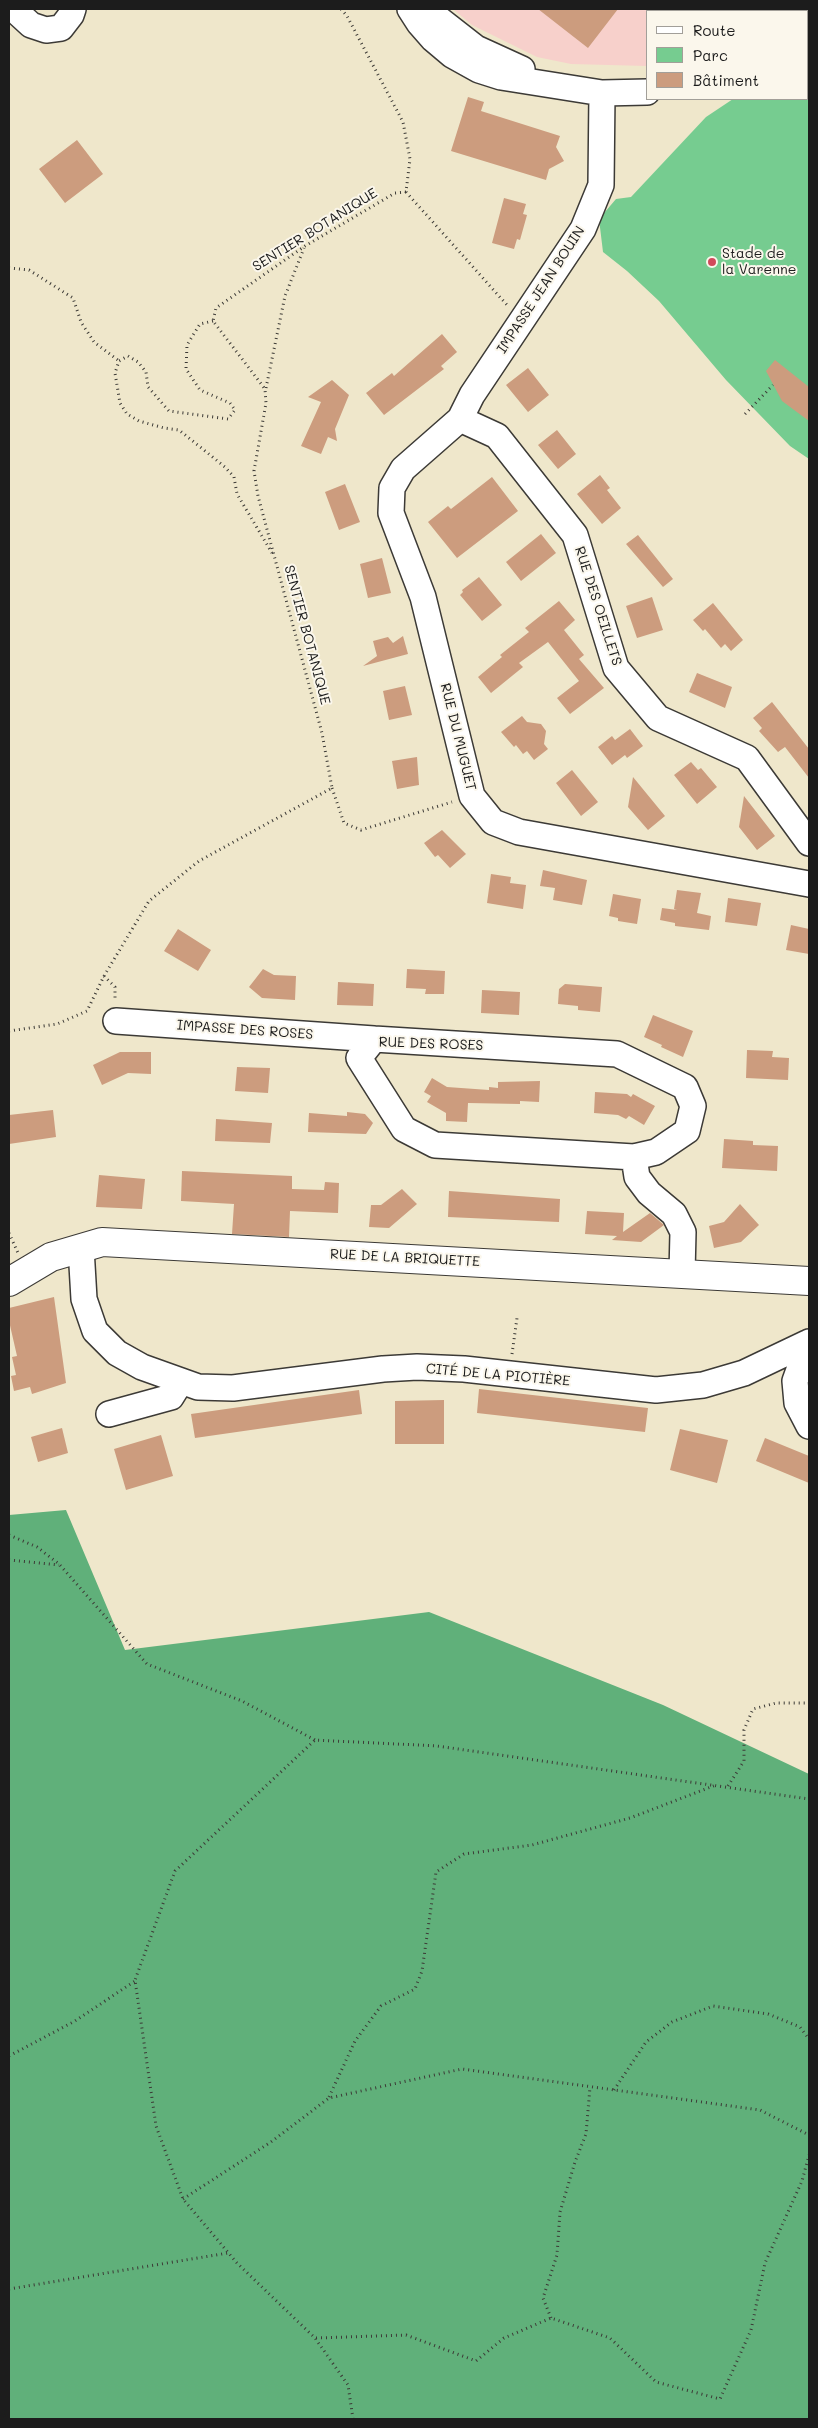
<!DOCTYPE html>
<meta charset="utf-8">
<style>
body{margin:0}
#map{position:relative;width:818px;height:2428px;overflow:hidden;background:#efe7cb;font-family:Mali,sans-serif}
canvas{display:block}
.frame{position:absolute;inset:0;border:10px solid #1c1c1c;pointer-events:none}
.legend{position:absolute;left:646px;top:10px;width:162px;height:90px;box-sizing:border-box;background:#fbf7ec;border:1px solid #a29f99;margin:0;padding:6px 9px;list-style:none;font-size:15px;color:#1c1c1c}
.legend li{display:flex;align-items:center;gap:10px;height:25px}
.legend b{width:25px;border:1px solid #a29f99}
</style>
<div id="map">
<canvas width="818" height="2428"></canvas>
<div class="frame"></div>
<ul class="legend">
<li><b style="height:6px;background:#fff"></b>Route</li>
<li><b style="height:14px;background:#76cc90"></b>Parc</li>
<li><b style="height:14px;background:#cc9c7e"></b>Bâtiment</li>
</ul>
</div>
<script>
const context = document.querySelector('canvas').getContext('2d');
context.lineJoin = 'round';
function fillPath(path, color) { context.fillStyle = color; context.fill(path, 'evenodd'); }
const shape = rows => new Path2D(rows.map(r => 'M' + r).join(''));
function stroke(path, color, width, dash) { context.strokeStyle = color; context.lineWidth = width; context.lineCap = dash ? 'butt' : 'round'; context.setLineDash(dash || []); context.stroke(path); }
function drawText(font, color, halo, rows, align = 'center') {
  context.font = font + ' Mali,sans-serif'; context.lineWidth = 4; context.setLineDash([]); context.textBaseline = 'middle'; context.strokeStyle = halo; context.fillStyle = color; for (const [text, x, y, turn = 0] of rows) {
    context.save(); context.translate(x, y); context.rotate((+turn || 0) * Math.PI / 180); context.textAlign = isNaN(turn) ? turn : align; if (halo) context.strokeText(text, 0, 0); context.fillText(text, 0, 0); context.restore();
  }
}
fillPath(shape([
 [453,9,749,9,747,11,647,11,647,66,571,64,537,57,472,25]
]), '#f7d0cb');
fillPath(shape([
 [809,50,809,459,790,446,726,380,659,301,627,271,603,252,599,219,616,199,631,197,706,117,733,99,807,99,807,51]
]), '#76cc90');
fillPath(shape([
 [66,1510,125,1650,429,1612,663,1705,809,1774,809,2419,9,2419,9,1515]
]), '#60b07a');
fillPath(shape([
 [538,9,618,9,588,48],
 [468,97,484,102,481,111,560,136,556,147,564,161,549,169,546,180,451,151],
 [77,140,103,174,65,203,39,169],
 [504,198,526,204,523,214,527,215,520,240,517,239,514,249,492,243],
 [442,334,457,352,441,366,444,369,384,415,366,393,392,373,394,376],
 [775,360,809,387,809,421,782,401,766,371],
 [528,368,549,395,528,412,506,385],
 [332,380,349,395,335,429,337,441,328,437,321,454,301,446,321,402,308,397],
 [557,430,576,454,558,469,538,445],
 [600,475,610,488,607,490,621,508,602,524,577,494],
 [492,477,518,511,457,558,428,522,448,506,451,509],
 [345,484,360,522,339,530,325,492],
 [541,534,556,553,521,581,506,562],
 [638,535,673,579,663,587,626,544],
 [382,558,391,593,368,598,360,564],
 [479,577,502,605,482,621,460,595,463,592,462,590],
 [652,597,663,630,637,638,626,606],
 [559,601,575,620,564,630,584,655,579,659,604,688,570,714,557,698,579,681,548,642,519,663,523,667,491,693,478,677,502,657,500,655,529,632,525,628],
 [713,603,743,640,731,651,725,644,721,648,705,629,703,631,693,620],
 [403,636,408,654,363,666,377,656,373,641,388,637,393,643],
 [697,673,732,687,725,708,689,692],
 [405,686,412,715,389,720,383,691],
 [772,702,809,749,809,778,785,747,778,752,759,731,762,728,753,718],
 [522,716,527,722,541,724,546,731,544,744,548,749,534,760,527,751,523,754,516,745,514,747,501,732],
 [630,729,643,746,627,758,625,755,612,765,598,747,612,736,615,740],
 [417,757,419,785,397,789,392,761],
 [691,762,698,770,701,768,717,787,697,804,674,775],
 [572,770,598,802,581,816,556,783],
 [633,777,665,816,648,830,628,807],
 [744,796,775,836,757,850,739,827],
 [442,830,466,854,450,868,438,855,435,857,424,843],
 [543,870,587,880,582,905,553,900,555,888,540,886],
 [491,874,511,877,510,883,526,885,523,909,487,903],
 [677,890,701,893,697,913,711,916,709,930,675,926,675,923,660,920,662,908,677,910,674,909],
 [613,894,641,899,637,924,618,921,618,918,609,916],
 [728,898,761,903,757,926,725,922],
 [791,925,809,929,809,954,786,950],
 [178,929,211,950,198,971,164,951],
 [263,969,274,975,296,976,295,1000,262,998,249,987],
 [407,969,445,971,444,994,425,994,426,989,406,988],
 [338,982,374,984,373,1006,337,1005],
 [565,984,602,987,600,1012,578,1010,578,1006,558,1004,559,989],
 [482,990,520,992,519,1015,481,1013],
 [653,1015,693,1031,683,1057,661,1047,662,1045,644,1037],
 [747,1050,773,1051,772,1057,789,1058,788,1080,746,1078],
 [120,1052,151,1052,151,1074,128,1073,102,1085,93,1065],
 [237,1067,270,1068,268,1093,235,1091],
 [432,1078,447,1087,489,1090,489,1087,498,1088,498,1082,540,1081,539,1102,520,1101,520,1104,468,1103,467,1122,446,1121,446,1113,427,1102,431,1096,424,1092],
 [595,1092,627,1094,631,1097,633,1094,655,1106,644,1125,629,1116,626,1119,618,1115,594,1113],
 [53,1110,56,1137,9,1144,9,1115],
 [347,1112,365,1114,373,1123,366,1134,308,1132,309,1113,347,1116],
 [216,1119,272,1123,270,1143,215,1141],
 [724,1139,753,1141,753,1145,778,1146,777,1171,722,1168],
 [182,1171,292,1176,292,1189,324,1190,325,1182,339,1183,338,1213,290,1211,289,1237,232,1234,234,1204,181,1201],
 [99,1175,145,1179,142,1209,96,1207],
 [402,1189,417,1204,389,1228,369,1227,371,1205,381,1205],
 [449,1191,560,1199,559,1222,448,1217],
 [740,1204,759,1225,741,1242,714,1248,709,1226,724,1222],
 [587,1211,624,1213,623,1232,650,1213,664,1225,641,1242,612,1240,617,1236,585,1234],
 [54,1297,66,1383,32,1394,30,1387,14,1391,11,1376,16,1375,12,1357,17,1356,9,1321,9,1308],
 [479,1389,648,1408,645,1432,477,1413],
 [359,1390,362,1414,195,1438,191,1414],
 [444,1400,444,1444,395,1444,395,1401],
 [62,1428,68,1453,38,1462,31,1437],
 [680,1429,728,1440,717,1483,670,1470],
 [161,1435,173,1476,126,1490,114,1449],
 [765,1438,809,1456,809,1483,756,1461]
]), '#cc9c7e');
const minor = shape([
 [17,9,19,14,31,25,46,30,61,28,71,15,73,9],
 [410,9,419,23,433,39,452,55,479,70,501,77,602,93,647,92],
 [426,9,476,48,522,69],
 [798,11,800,9],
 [602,93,601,185,583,229,472,395,460,419,403,469,392,488,391,513,423,597,472,796,493,822,519,832,809,884],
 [460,419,497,436,575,535,616,668,658,718,747,758,809,843],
 [116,1021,374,1039],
 [634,1157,656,1152,687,1131,693,1106,685,1087,617,1054,374,1039,359,1058,404,1129,435,1145,634,1157,637,1177,649,1193,674,1214,683,1232,682,1273],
 [81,1248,84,1299,95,1331,117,1353,142,1367,198,1387,233,1388,383,1369,417,1367,464,1369,656,1390,703,1385,744,1373,807,1343],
 [809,1342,795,1381,797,1403,809,1426],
 [109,1414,171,1397,181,1381]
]);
const major = shape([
 [9,1282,51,1257,102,1242,809,1281]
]);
stroke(minor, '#3c3a36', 28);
stroke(major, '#3c3a36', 30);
stroke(shape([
 [341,9,347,16,403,122,410,159,406,192,507,305],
 [9,268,29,270,73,298,81,322,94,342,119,361],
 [213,321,200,324,187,345,186,369,200,390,230,403,235,410,228,419,169,411,148,387,146,372,138,362,128,356,119,361,115,373,120,403,127,414,139,421,164,428,179,430,225,467,234,477,237,494,272,553],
 [266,388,285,296,304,248],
 [745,414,773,385],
 [332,788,344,823,361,830,452,802],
 [104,976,115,987,115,1001],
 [9,1031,57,1024,87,1011,104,976,149,901,199,861,332,788,322,733,258,496,254,471,266,403,265,389,213,321,216,308,305,246,395,193,406,192],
 [9,1233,18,1253],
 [512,1354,517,1318],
 [9,1535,37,1547,59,1564,147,1664,242,1701,315,1740],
 [9,1560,59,1565],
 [728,1786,744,1761,744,1730,753,1709,776,1703,809,1703],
 [9,2056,75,2021,135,1981],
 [614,2090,646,2042,672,2022,713,2006,768,2014,800,2027,809,2039],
 [329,2097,355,2041,381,2006,415,1989,422,1971,436,1872,464,1854,532,1845,630,1818,716,1785],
 [183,2199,271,2142,329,2098,462,2069,760,2110,809,2135],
 [9,2289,228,2253],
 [551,2318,543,2298,557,2255,560,2212,575,2162,586,2134,590,2087],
 [316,2338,406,2335,476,2361,504,2338,551,2318,610,2338,656,2382,720,2399,751,2330,765,2263,802,2181,809,2155],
 [353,2419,348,2385,315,2338,237,2263,183,2199,156,2126,135,1980,175,1871,315,1740,437,1746,809,1799]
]), '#3c3a36', 3, [1, 4]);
stroke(minor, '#fff', 25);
stroke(major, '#fff', 28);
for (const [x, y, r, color] of [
 [712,262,5,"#d1495b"]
]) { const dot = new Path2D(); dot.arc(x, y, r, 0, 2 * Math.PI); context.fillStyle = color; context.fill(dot); stroke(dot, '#fbf7ec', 2); }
drawText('14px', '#1c1c1c', '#fbf7ec', [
 ["SENTIER BOTANIQUE",315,230,-32],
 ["IMPASSE JEAN BOUIN",541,290,-57],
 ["RUE DES OEILLETS",598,606,72],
 ["SENTIER BOTANIQUE",307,635,75],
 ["RUE DU MUGUET",458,737,76],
 ["IMPASSE DES ROSES",245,1030,4],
 ["RUE DES ROSES",431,1044,2],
 ["RUE DE LA BRIQUETTE",405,1258,3],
 ["CITÉ DE LA PIOTIÈRE",498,1375,5]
]);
drawText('14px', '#1c1c1c', '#fbf7ec', [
 ["Stade de",722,254],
 ["la Varenne",722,270]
], 'left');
</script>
